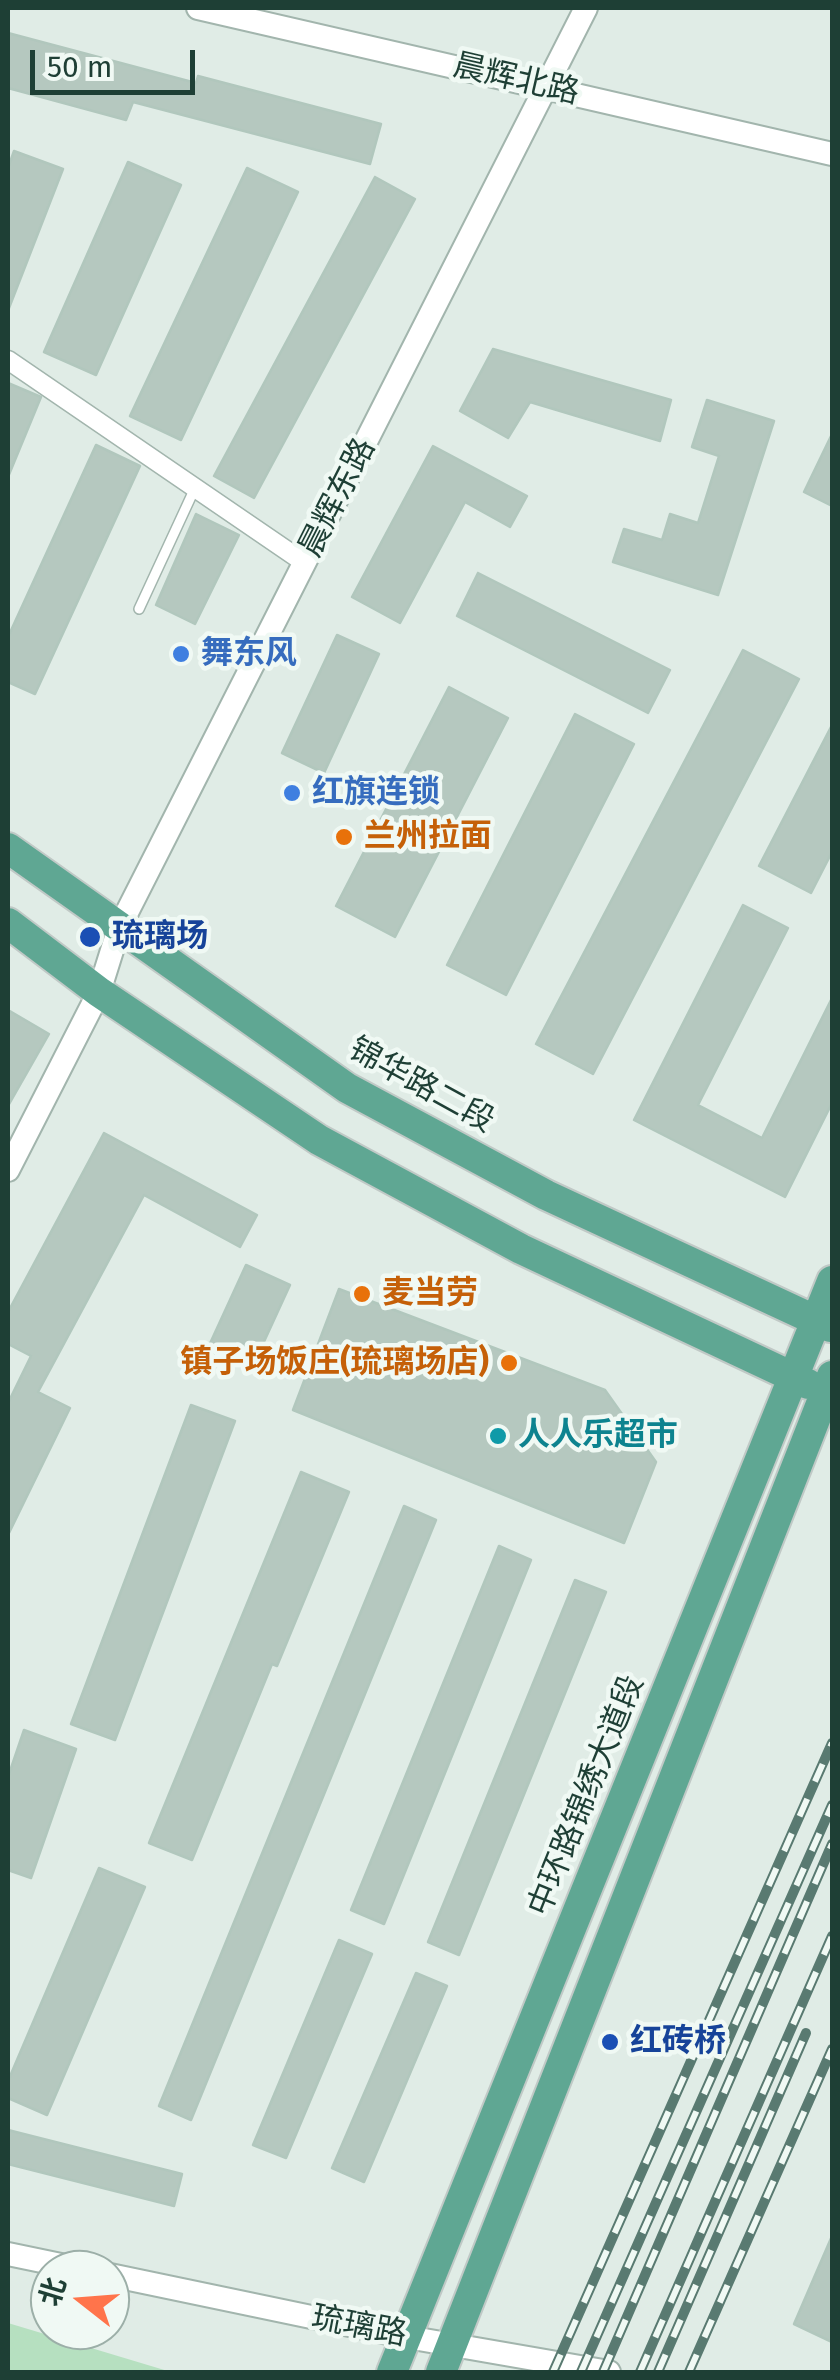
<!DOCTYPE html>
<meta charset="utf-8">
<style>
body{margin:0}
#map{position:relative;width:840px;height:2380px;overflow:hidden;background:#e0ece6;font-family:"Fira Sans","Noto Sans SC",sans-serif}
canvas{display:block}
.frame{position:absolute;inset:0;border:10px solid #1e3f35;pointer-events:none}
.north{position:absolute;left:30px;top:2250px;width:100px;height:100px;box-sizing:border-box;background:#f0f9f4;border:2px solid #9cafa8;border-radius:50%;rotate:287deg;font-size:28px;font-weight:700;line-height:40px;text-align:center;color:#1e3f35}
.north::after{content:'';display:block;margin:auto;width:35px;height:45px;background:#ff744b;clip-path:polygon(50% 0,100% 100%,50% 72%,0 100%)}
.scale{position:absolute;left:30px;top:50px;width:165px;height:45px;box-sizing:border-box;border:5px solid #1e3f35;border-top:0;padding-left:12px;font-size:30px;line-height:35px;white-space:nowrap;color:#1e3f35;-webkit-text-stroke:8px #f0f9f4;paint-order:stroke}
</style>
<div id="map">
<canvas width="840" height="2380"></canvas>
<div class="frame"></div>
<div class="north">北</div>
<div class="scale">50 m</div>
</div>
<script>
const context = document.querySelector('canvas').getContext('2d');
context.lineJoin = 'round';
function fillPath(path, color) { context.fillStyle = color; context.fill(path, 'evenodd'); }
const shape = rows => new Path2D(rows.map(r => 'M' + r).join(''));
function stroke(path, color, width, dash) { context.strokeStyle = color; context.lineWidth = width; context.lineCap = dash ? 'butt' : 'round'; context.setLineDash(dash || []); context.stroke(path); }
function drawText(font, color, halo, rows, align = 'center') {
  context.font = font + ' "Fira Sans","Noto Sans SC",sans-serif'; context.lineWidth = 9; context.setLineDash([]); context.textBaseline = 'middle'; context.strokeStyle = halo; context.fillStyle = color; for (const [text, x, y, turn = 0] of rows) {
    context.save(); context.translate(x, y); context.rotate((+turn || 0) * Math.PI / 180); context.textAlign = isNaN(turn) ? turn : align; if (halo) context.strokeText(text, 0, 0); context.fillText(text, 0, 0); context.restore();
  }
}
fillPath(shape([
 [8,2323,171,2372,8,2372]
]), '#b6e0c0');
const building = shape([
 [8,33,196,83,198,76,381,124,370,164,133,102,126,120,8,88,8,33],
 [14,151,63,169,9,308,8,168,14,151],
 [128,162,181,185,96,375,44,352,128,162],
 [247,168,298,192,181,440,130,416,247,168],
 [375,177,415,199,254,498,214,476,375,177],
 [493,349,671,400,660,441,530,402,508,438,460,411,493,349],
 [8,383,41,397,8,477,8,383],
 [707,400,774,421,718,595,613,562,624,529,662,540,670,514,698,523,719,456,692,447,707,400],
 [832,434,832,506,804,492,832,434],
 [96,445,140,466,35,694,8,682,8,637,96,445],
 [433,446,527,496,510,527,465,502,400,623,352,597,433,446],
 [196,514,239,535,195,624,156,605,196,514],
 [478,573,670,670,648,713,457,616,478,573],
 [337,635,379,654,324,773,282,753,337,635],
 [743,650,799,679,593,1074,536,1044,743,650],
 [449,687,508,718,395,937,336,906,449,687],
 [575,714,634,744,506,995,447,965,575,714],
 [832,725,832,852,811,893,759,866,832,725],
 [743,905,788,928,698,1105,762,1138,832,998,832,1103,785,1197,634,1120,743,905],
 [8,1010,49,1034,8,1106,8,1010],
 [104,1133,257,1215,240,1247,144,1195,38,1392,70,1408,8,1535,8,1403,31,1356,8,1344,8,1312,104,1133],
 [246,1265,290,1285,251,1370,207,1350,246,1265],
 [339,1289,605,1390,656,1462,624,1543,293,1410,339,1289],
 [191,1405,235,1421,115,1740,71,1724,191,1405],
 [301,1472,349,1492,277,1666,272,1664,192,1860,149,1843,301,1472],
 [404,1506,436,1520,191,2120,159,2106,404,1506],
 [499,1546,531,1560,384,1924,351,1910,499,1546],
 [575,1580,606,1592,459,1955,428,1942,575,1580],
 [24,1730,76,1749,31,1878,8,1870,8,1777,24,1730],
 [99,1868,145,1887,47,2115,8,2098,8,2081,99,1868],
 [339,1940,372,1954,286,2158,253,2145,339,1940],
 [416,1973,447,1986,364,2182,332,2168,416,1973],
 [8,2130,182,2174,174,2206,8,2164,8,2130],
 [832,2236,832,2342,794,2324,832,2236]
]);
fillPath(building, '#b5c8bf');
stroke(building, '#b1c7bd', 2.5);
const service = shape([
 [139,609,195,488]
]);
const minor = shape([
 [8,360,305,563]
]);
const tertiary = shape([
 [198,8,832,154],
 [8,1170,99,992,119,928,586,8],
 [8,2254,85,2270],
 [110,2275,407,2337,609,2372]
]);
const primary = shape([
 [8,848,347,1088,546,1195,830,1327],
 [8,923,99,992,319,1140,521,1249,808,1384],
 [392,2372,832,1281],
 [441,2372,832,1376]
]);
stroke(service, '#a2b5ad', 12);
stroke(minor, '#a2b5ad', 21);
stroke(tertiary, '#a2b5ad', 26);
stroke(primary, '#c0c9c6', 34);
stroke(service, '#fff', 9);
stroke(minor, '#fff', 18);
stroke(tertiary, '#fff', 22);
stroke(primary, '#5fa793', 30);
const rail = shape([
 [553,2372,832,1743],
 [581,2372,832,1805],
 [603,2372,832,1844],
 [640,2372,832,1936],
 [658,2372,806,2033],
 [689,2372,832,2049]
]);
stroke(rail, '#597a71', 10);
stroke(rail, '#f0f9f4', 6, [19]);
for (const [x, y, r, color] of [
 [181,654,10,"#3f7fe0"],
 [292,793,10,"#3f7fe0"],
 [344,837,10,"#e8710a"],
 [90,937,12,"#1a4fb4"],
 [362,1294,10,"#e8710a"],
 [509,1363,10,"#e8710a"],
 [498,1436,10,"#0f9aa8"],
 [610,2042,10,"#1a4fb4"]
]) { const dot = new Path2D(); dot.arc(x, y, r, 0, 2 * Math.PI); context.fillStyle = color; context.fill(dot); stroke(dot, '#f0f9f4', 4); }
drawText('32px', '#1e3f35', '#f0f9f4', [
 ["晨辉北路",516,80,13],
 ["晨辉东路",338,498,-63],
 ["锦华路二段",421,1086,29],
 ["中环路锦绣大道段",587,1796,-68],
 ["琉璃路",359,2327,11]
]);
drawText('bold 32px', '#366cbe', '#f0f9f4', [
 ["舞东风",201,654],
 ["红旗连锁",312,793]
], 'left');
drawText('bold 32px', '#c56008', '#f0f9f4', [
 ["兰州拉面",364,837],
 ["麦当劳",382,1294],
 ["镇子场饭庄(琉璃场店)",489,1363,"right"]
], 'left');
drawText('bold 32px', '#164399', '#f0f9f4', [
 ["琉璃场",112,937],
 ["红砖桥",630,2042]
], 'left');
drawText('bold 32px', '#0d838f', '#f0f9f4', [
 ["人人乐超市",518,1436]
], 'left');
</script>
